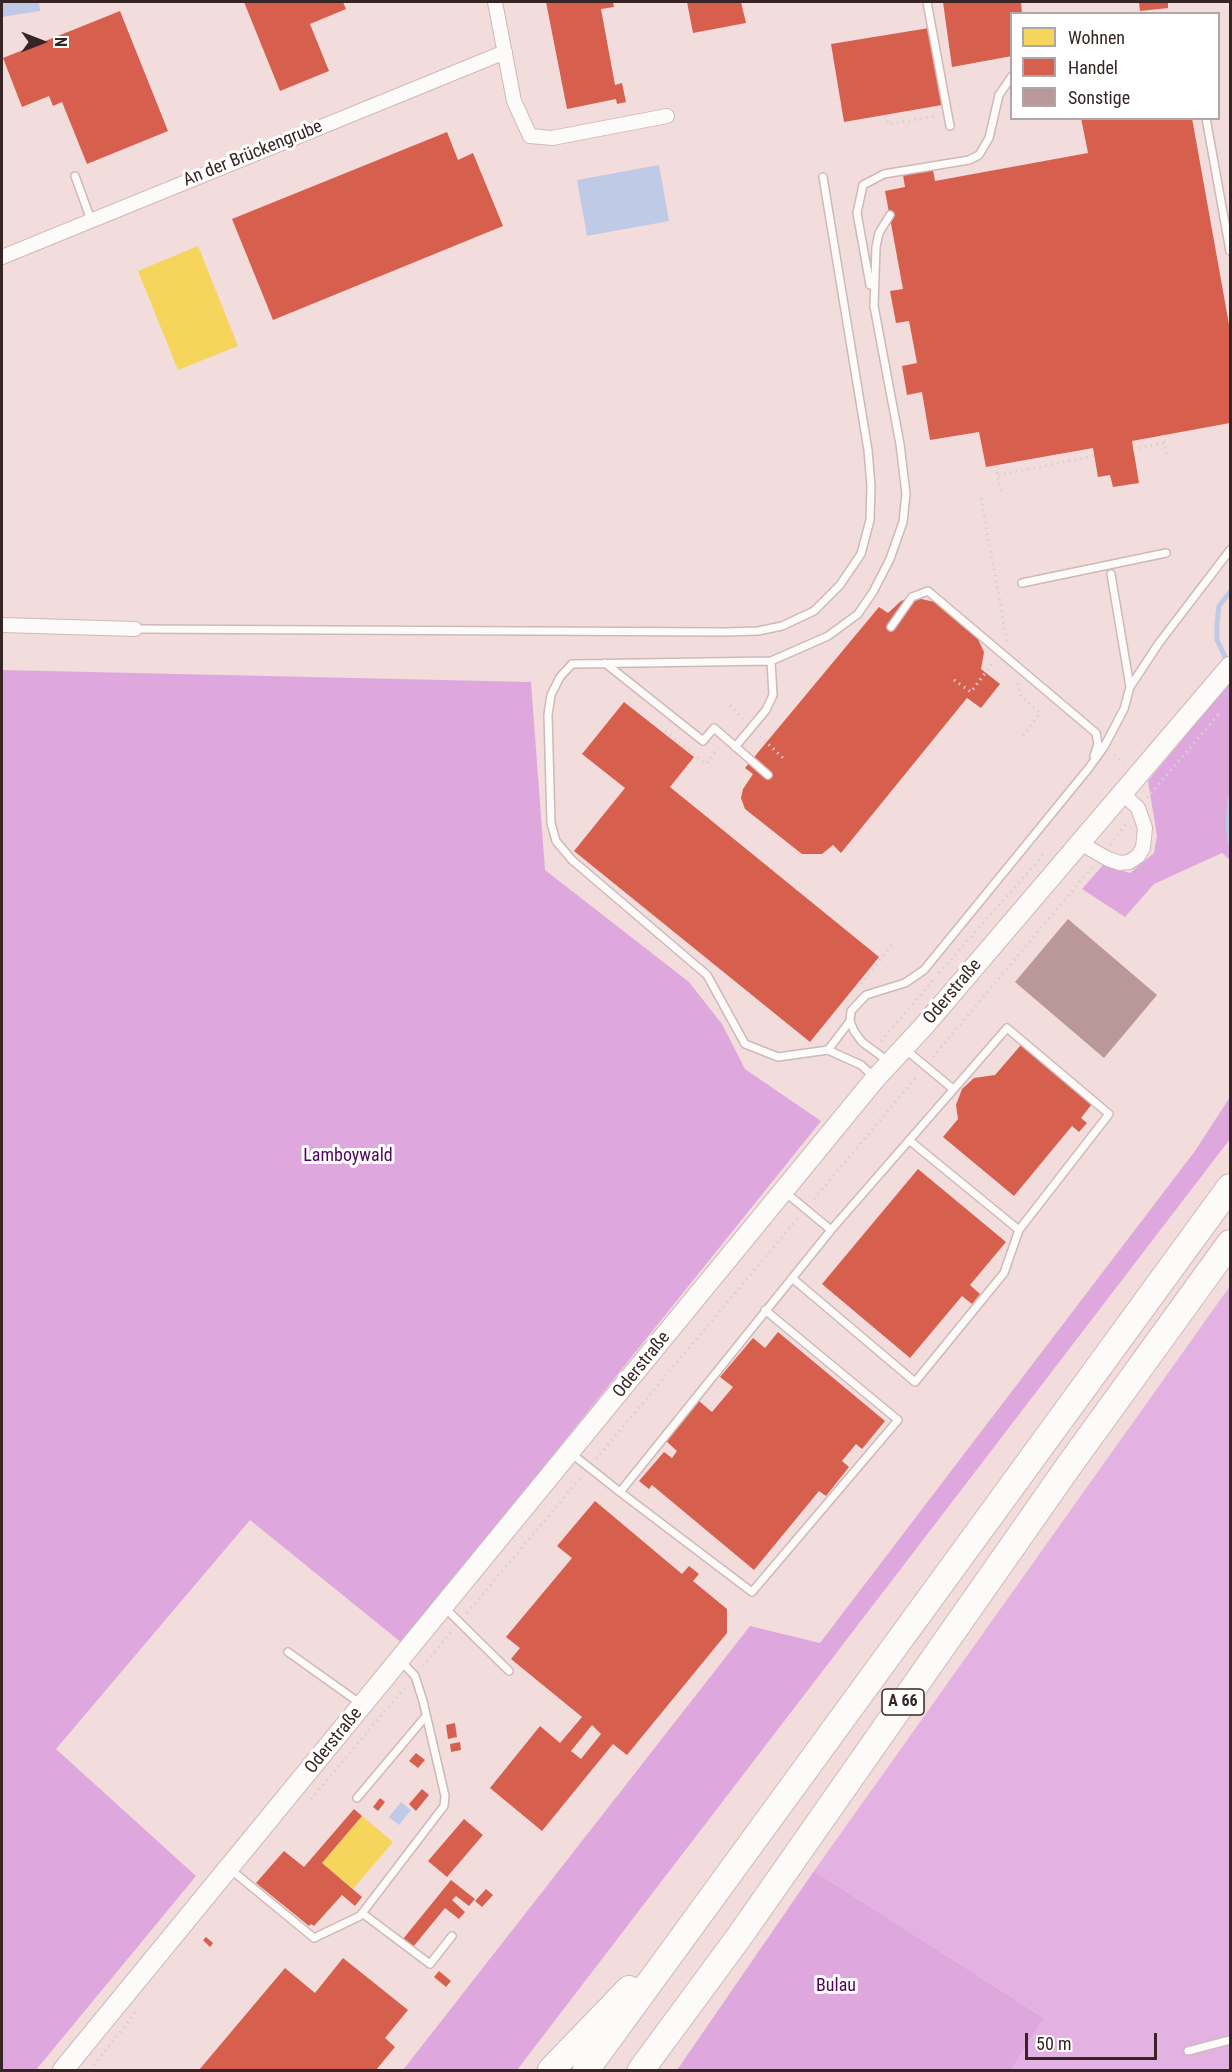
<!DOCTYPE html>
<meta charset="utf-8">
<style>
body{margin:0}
#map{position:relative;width:1232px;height:2072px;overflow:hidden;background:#f3dcdc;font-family:"Roboto Condensed",sans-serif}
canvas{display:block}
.frame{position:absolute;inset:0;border:3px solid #372424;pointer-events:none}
.legend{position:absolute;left:1010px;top:12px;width:210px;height:108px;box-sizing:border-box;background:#fff;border:2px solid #afa7a7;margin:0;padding:8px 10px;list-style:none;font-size:18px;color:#372424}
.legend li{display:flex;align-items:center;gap:12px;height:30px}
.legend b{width:30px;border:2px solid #afa7a7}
.north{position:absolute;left:12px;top:12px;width:60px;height:60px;-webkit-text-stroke:4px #fff;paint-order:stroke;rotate:90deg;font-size:16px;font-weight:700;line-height:24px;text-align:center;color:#372424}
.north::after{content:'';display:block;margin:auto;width:21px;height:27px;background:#372424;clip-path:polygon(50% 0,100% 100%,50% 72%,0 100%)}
.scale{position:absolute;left:1025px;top:2033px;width:132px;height:27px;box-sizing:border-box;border:3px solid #372424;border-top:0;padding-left:8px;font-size:18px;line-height:21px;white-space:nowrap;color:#372424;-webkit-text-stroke:4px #fff;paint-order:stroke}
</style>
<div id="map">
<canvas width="1232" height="2072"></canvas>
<div class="frame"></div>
<ul class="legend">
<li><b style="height:16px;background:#f6d55c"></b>Wohnen</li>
<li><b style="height:16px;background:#d6604d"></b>Handel</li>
<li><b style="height:16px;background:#ba989a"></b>Sonstige</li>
</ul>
<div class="north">N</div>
<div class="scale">50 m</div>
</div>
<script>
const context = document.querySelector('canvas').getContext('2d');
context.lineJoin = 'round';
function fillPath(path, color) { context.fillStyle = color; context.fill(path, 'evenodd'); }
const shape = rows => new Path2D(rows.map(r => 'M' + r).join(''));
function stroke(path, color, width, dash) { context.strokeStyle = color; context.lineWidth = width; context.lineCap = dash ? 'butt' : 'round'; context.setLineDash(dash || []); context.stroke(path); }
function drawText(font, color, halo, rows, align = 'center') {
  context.font = font + ' "Roboto Condensed",sans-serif'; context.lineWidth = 6; context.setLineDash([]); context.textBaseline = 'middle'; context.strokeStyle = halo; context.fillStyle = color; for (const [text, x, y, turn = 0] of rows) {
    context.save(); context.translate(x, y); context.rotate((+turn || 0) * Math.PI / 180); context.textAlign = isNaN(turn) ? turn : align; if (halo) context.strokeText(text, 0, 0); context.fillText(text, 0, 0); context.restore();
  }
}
fillPath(shape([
 [1230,1286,1230,2070,1011,2070,1044,2018,814,1871]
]), '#e4b2e2');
fillPath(shape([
 [2,670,531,682,545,870,689,982,722,1024,745,1069,821,1121,402,1643,250,1520,56,1749,196,1876,36,2070,2,2070],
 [1230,682,1230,860,1222,853,1154,884,1125,917,1082,889,1103,865,1130,873,1154,853,1157,836,1148,781],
 [1230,1097,1230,1139,517,2070,403,2070,750,1626,820,1643,1195,1151],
 [814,1871,1044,2018,1011,2070,677,2070]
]), '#dea8de');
fillPath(shape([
 [2,2,39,2,40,11,2,17],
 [659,165,669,221,587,236,577,180],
 [401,1802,411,1810,399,1825,389,1817]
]), '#bfcae6');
fillPath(shape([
 [198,246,238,346,178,370,138,271],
 [362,1816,393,1842,353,1889,322,1863]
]), '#f6d55c');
fillPath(shape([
 [244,2,343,2,346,9,310,24,329,71,280,91],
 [546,2,613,2,614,7,601,9,615,85,622,83,626,102,617,104,616,99,567,109],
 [687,2,741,2,746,23,693,33],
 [943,2,1021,2,1022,14,1012,14,1012,56,952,67],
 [1139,2,1168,2,1168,8,1140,11],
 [120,11,168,131,87,164,62,102,53,106,49,96,22,107,3,58],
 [929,28,942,105,844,122,831,44],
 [1081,118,1192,118,1230,330,1230,423,1132,441,1139,483,1113,487,1110,475,1098,477,1093,448,986,467,979,432,930,440,922,392,907,395,902,366,917,363,909,321,896,323,890,291,903,289,885,191,905,187,903,175,933,170,935,181,1088,153],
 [447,132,458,160,473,153,503,226,273,320,232,219],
 [912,597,935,602,977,637,984,652,981,669,1000,684,981,708,967,698,841,853,833,845,822,854,802,854,745,809,741,798,743,789,753,774,745,768,879,607,888,613,901,601],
 [624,702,694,757,670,787,879,957,810,1042,574,851,625,788,582,754],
 [1021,1045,1092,1104,1081,1118,1087,1123,1079,1132,1072,1126,1014,1196,943,1137,958,1119,956,1105,962,1089,974,1078,995,1075],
 [918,1169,1006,1242,970,1285,980,1294,972,1304,962,1296,910,1358,822,1284],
 [778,1332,885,1421,862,1449,856,1444,842,1461,849,1467,826,1496,819,1491,754,1570,652,1485,649,1489,639,1481,664,1452,672,1458,677,1451,666,1441,699,1401,712,1412,733,1387,720,1377,753,1338,765,1348],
 [595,1501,682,1574,689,1566,699,1574,693,1581,727,1609,727,1633,627,1755,613,1744,542,1831,490,1788,540,1726,560,1743,582,1717,511,1659,520,1648,506,1637,572,1558,557,1546],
 [592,1725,601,1734,581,1759,571,1751],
 [455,1723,457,1737,448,1739,446,1725],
 [460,1742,461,1750,451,1752,450,1744],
 [416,1753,425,1760,418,1768,409,1761],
 [422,1789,429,1795,416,1811,409,1804],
 [380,1798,385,1802,378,1811,373,1807],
 [354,1809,362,1816,322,1863,362,1897,355,1906,342,1895,314,1926,311,1924,309,1926,256,1883,284,1851,304,1867],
 [464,1819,483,1835,447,1877,428,1861],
 [451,1880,475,1899,469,1906,456,1896,452,1900,465,1912,459,1919,445,1908,413,1947,403,1939],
 [486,1889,493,1895,482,1907,475,1901],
 [206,1937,213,1943,210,1947,203,1940],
 [343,1958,408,2010,385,2038,395,2047,376,2070,199,2070,285,1968,315,1993],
 [439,1971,451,1981,446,1987,434,1977]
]), '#d6604d');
stroke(shape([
 [1228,663,1217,640,1217,623,1219,606,1230,592],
 [1230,800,1228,825,1230,842]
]), '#bfcae6', 5);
fillPath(shape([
 [1068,919,1157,995,1104,1058,1015,982]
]), '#ba989a');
const lane = shape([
 [927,2,950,126],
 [1206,118,1230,251],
 [75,176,91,220],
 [870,285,857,213,863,185,884,174,969,160,979,155,989,138,999,95,1012,76],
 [1022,583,1166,553],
 [891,627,912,597,928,591,1096,733,1098,744,1094,756],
 [135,629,725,632,758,631,782,626,814,611,840,585,861,554,870,520,871,486,868,450,823,177],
 [605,663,703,741,714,728,768,775],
 [1130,687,1159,643,1230,550],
 [735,747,766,710,773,695,771,661],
 [905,1049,953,1089],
 [828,1050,850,1021],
 [888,1061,862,1042,854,1031,850,1021,851,1011,866,995,905,983,924,970,1088,769,1104,747,1124,709,1130,687,1111,574],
 [875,1078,861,1065,828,1050,778,1057,745,1044,707,975,572,860,556,841,551,823,548,715,551,695,560,677,572,664,771,661,828,636,858,614,873,592,890,559,903,522,906,494,900,444,874,306,876,247,879,233,890,215],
 [909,1140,1019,1230],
 [785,1192,831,1230],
 [572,1454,620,1492,831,1230,1007,1028,1109,1114,1019,1230,1004,1273,915,1382,792,1278],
 [620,1492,752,1592,898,1420,765,1310],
 [444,1607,509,1671],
 [288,1652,361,1704],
 [357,1798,426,1716],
 [230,1869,314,1938,360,1916,444,1806,445,1796,423,1701,415,1676,400,1660],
 [362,1913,430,1964,452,1936],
 [1188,2051,1230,2040]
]);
const street = shape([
 [495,2,514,101,530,136,552,138,667,116],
 [2,257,505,52],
 [2,625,135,629],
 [1080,843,1108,859,1120,863,1129,862,1138,856,1143,848,1145,828,1138,808,1122,793]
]);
const secondary = shape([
 [63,2070,875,1079,924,1026,1230,667]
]);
const highway = shape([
 [551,2070,629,1989],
 [586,2070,1230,1187],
 [641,2070,739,1937,1068,1467,1230,1243]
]);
stroke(lane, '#cdb9b9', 10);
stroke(street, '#cdb9b9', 16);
stroke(secondary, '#cdb9b9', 22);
stroke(highway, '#cdb9b9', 28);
stroke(shape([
 [886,115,888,124,938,116],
 [1163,435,1167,455],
 [1133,449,1165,443],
 [996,466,1001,494],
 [998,475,1094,456],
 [981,498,1007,641],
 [954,680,971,692,994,661],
 [1018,683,1020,695,1040,713,1022,737],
 [730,705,743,719],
 [665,731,706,764,718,748],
 [760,736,783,758],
 [1114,755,1124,763],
 [1147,798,1218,715,1215,711],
 [1110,845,1128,821],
 [939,973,1044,854],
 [861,984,893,943],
 [881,1041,935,978],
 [933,1057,1093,866],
 [814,1199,917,1076],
 [596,1459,798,1218],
 [467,1613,582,1476],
 [423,1666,453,1630],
 [311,1799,407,1685],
 [90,2070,137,2011]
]), '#d8d1d1', 3, [1.5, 4.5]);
stroke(lane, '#fdfafa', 7);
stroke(street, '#fdfafa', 14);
stroke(secondary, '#fdfafa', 20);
stroke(highway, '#fdfafa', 26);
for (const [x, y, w] of [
 [903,1702,42]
]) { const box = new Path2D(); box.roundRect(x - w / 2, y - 13, w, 26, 4.5); context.fillStyle = '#fff'; context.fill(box); stroke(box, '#372424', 1.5); }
drawText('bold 16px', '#372424', null, [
 ["A 66",903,1702]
]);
drawText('18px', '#372424', '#fff', [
 ["An der Brückengrube",253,154,-22],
 ["Oderstraße",953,992,-50],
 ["Oderstraße",642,1365,-51],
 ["Oderstraße",334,1741,-51]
]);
drawText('18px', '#530262', '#fff', [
 ["Lamboywald",348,1156],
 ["Bulau",836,1986]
]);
</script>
